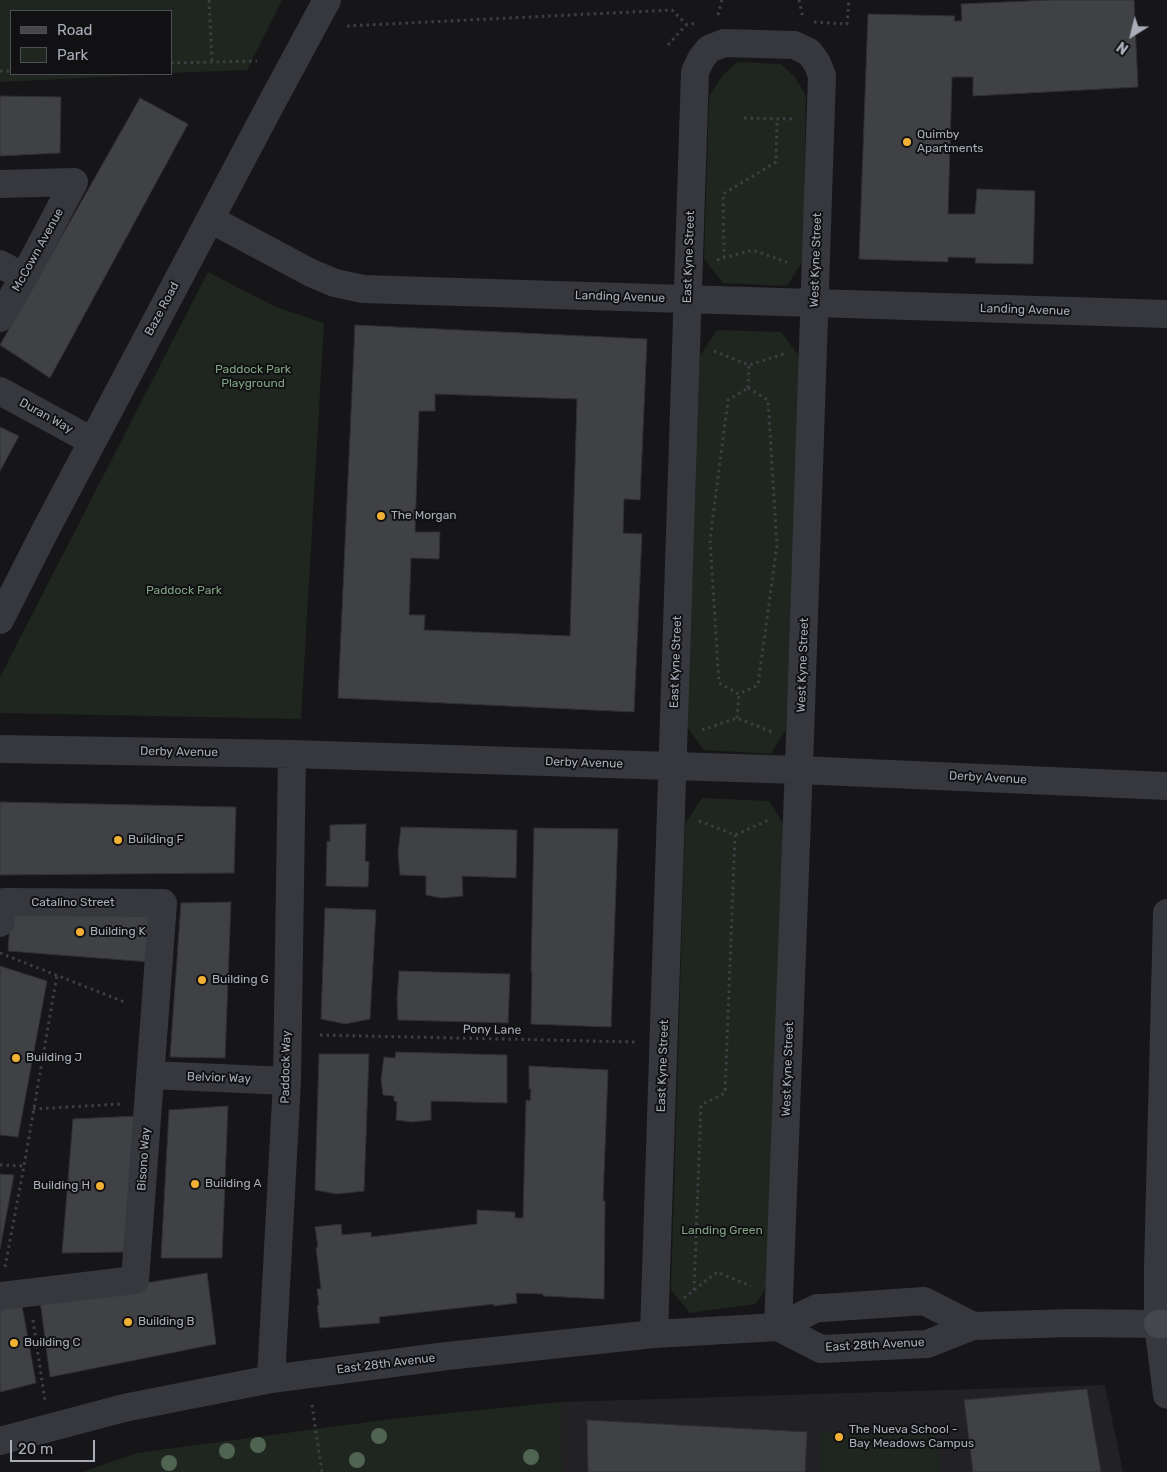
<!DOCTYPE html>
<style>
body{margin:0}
#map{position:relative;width:1167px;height:1472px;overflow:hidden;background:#161618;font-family:Rubik,sans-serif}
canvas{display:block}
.legend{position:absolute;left:10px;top:10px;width:162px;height:65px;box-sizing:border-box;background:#111113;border:1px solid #4d4f55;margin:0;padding:6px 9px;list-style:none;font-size:15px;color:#a8adb8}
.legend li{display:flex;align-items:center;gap:10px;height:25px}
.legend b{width:25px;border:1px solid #4d4f55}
.north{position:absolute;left:1107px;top:10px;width:50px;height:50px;-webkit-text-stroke:4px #111113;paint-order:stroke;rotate:216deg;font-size:14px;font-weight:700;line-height:20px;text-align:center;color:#a8adb8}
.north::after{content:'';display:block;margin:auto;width:18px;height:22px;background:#a8adb8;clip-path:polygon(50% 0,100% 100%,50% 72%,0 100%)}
.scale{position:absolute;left:10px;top:1440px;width:85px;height:22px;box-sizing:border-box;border:2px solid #a8adb8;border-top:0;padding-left:6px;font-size:15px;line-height:18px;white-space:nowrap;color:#a8adb8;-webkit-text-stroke:4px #111113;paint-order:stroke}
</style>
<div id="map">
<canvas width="1167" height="1472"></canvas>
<ul class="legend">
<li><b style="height:6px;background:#45474d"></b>Road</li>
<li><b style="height:14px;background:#1e261f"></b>Park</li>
</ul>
<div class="north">N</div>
<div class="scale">20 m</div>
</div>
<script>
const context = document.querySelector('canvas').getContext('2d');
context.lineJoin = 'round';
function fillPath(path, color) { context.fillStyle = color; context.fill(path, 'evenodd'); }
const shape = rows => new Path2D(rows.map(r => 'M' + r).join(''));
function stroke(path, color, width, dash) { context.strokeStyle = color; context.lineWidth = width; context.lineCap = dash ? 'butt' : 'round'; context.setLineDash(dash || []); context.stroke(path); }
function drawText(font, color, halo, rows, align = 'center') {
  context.font = font + ' Rubik,sans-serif'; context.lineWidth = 4; context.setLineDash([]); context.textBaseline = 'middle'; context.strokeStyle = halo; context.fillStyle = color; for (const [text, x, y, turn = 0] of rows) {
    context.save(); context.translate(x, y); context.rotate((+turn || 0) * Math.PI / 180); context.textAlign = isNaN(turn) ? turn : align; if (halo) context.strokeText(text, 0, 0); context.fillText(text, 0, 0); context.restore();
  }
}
fillPath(shape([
 [1105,1385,1123,1472,562,1472,561,1402]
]), '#222225');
fillPath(shape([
 [0,0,282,0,247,70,171,73,171,11,11,11,11,74,165,74,0,82],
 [737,62,781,64,794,76,806,96,803,261,787,286,723,283,704,259,709,97,722,76],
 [208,272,276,307,324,323,301,719,0,713,0,677],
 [717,330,781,332,800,357,786,729,771,754,704,750,687,727,700,356],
 [702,798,769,801,784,825,770,1282,756,1304,690,1313,671,1290,685,824],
 [561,1402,562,1472,82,1472,137,1453,391,1419],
 [821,1432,937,1435,939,1472,819,1472]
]), '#1e261f');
const building = shape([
 [1050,0,1134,0,1138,87,973,96,973,77,952,77,948,214,975,214,977,189,1035,191,1033,264,975,263,976,258,948,257,948,262,859,259,868,14,955,16,954,21,962,21,961,4,1050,0],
 [0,96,61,97,60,153,0,156,0,96],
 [140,98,188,124,50,378,0,345,140,98],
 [355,325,647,339,640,500,624,499,623,533,642,534,634,712,338,698,355,325],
 [435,394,577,399,570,636,424,630,425,615,409,615,411,558,439,559,440,532,415,532,419,411,435,411,435,394],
 [0,427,19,436,0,471,0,427],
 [0,802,236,807,234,873,0,875,0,802],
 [366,824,365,861,369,862,368,887,326,886,327,841,330,842,330,825,366,824],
 [401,827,517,830,516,878,462,876,463,896,442,898,426,895,426,876,400,875,398,853,401,827],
 [534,828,618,829,611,1027,531,1024,532,972,531,972,534,828],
 [231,902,225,1058,170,1057,181,903,231,902],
 [11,908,152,914,149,962,8,951,11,908],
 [325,908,376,910,370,1019,345,1024,321,1019,325,908],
 [0,966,47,981,18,1137,0,1135,0,966],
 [399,971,510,974,508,1023,398,1020,397,999,399,971],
 [396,1052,507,1055,507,1103,431,1101,431,1120,412,1122,396,1120,397,1102,394,1101,394,1096,383,1095,381,1079,384,1057,395,1058,396,1052],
 [319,1054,369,1054,364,1191,337,1194,315,1190,319,1054],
 [529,1066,608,1070,603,1201,605,1201,604,1299,543,1296,543,1294,516,1293,517,1303,494,1306,494,1304,379,1317,380,1323,320,1328,317,1306,319,1305,317,1289,321,1289,316,1248,318,1247,315,1227,341,1224,342,1235,371,1232,371,1237,477,1224,477,1210,515,1212,515,1218,523,1218,526,1100,530,1101,531,1089,529,1089,529,1066],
 [228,1106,222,1258,161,1258,169,1110,228,1106],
 [138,1116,126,1252,62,1253,73,1119,138,1116],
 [0,1174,14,1175,0,1249,0,1174],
 [207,1273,216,1344,50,1377,40,1300,207,1273],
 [21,1300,36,1383,0,1392,0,1303,21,1300],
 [1087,1389,1101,1472,973,1472,964,1400,1087,1389],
 [587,1420,807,1432,805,1472,588,1472,587,1420]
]);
fillPath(building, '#404145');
stroke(building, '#303034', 1);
stroke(shape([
 [209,0,212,61],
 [799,0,803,18],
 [718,15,722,0],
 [814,22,847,24,849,0],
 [347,26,672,10,690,28],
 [668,45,686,25,696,23],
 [171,63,257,61],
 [0,71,11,71],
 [744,118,792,119],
 [724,258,723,194,776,162,777,119],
 [717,260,752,250,787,262],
 [714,351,749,365,786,353],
 [748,388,768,400,777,545,758,685,739,694,719,683,710,540,728,400,748,388],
 [748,388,749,365],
 [737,718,739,694],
 [702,730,737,718,772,732],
 [699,821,735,835,769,820],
 [0,953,127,1003],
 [320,1035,636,1042],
 [33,1109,120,1104],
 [0,1165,24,1166],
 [5,1267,24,1166,57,975],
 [694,1290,701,1105,725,1093,735,835],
 [684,1298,717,1272,751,1286],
 [33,1320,45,1401],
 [312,1405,322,1472]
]), '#3d3f44', 3, [2.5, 4]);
stroke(shape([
 [0,184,74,182,24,277,0,318],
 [210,219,311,273,335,283,363,289,1167,314],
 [0,264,24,277],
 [0,391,92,441],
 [0,620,44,533,271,104,327,0],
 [0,749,292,754,799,770,1167,786],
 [0,923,4,902,163,903,135,1280,0,1296],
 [151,1075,287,1081],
 [778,1327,821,1349,927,1344,973,1326,1071,1323,1158,1324],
 [654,1334,695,72,701,59,709,49,724,43,794,45,809,52,817,63,822,76,800,737,778,1327],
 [271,1379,287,1081,292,754],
 [0,1441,124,1408,271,1379,447,1356,654,1334,778,1327,817,1308,823,1308,924,1301,973,1326]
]), '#37383d', 28);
stroke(shape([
 [1167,913,1158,1269,1158,1324,1167,1395]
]), '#37383d', 28);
stroke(shape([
 [1158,1324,1167,1324]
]), '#45474d', 28);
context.fillStyle = '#506452';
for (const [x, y] of [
 [379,1436],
 [258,1445],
 [227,1451],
 [531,1457],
 [357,1460],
 [169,1463]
]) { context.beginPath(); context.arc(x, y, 8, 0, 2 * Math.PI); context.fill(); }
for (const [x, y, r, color] of [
 [907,142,5,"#f2b134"],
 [381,516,5,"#f2b134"],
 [118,840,5,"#f2b134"],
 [80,932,5,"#f2b134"],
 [202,980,5,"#f2b134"],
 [16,1058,5,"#f2b134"],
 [195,1184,5,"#f2b134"],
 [100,1186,5,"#f2b134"],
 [128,1322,5,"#f2b134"],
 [14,1343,5,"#f2b134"],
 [839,1437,5,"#f2b134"]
]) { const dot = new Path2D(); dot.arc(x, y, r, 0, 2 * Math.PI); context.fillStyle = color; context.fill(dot); stroke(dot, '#111113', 2); }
drawText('12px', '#a8adb8', '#111113', [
 ["Quimby",917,135],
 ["Apartments",917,149],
 ["The Morgan",391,516],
 ["Building F",128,840],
 ["Building K",90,932],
 ["Building G",212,980],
 ["Building J",26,1058],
 ["Building A",205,1184],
 ["Building H",90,1186,"right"],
 ["Building B",138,1322],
 ["Building C",24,1343],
 ["The Nueva School -",849,1430],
 ["Bay Meadows Campus",849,1444]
], 'left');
drawText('12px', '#a8adb8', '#111113', [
 ["McCown Avenue",38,250,-61],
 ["East Kyne Street",689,257,-88],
 ["West Kyne Street",816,260,-88],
 ["Landing Avenue",620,297,2],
 ["Baze Road",162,309,-62],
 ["Landing Avenue",1025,310,2],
 ["Duran Way",46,416,29],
 ["East Kyne Street",676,662,-88],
 ["West Kyne Street",803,665,-88],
 ["Derby Avenue",179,752,1],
 ["Derby Avenue",584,763,2],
 ["Derby Avenue",988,778,3],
 ["Catalino Street",73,903],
 ["Pony Lane",492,1030,1],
 ["East Kyne Street",663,1066,-88],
 ["Paddock Way",286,1067,-89],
 ["West Kyne Street",788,1069,-88],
 ["Belvior Way",219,1078,2],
 ["Bisono Way",144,1159,-86],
 ["East 28th Avenue",875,1345,-3],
 ["East 28th Avenue",386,1364,-7]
]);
drawText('12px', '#7fa381', '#111113', [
 ["Paddock Park",253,370],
 ["Playground",253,384],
 ["Paddock Park",184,591],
 ["Landing Green",722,1231]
]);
</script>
